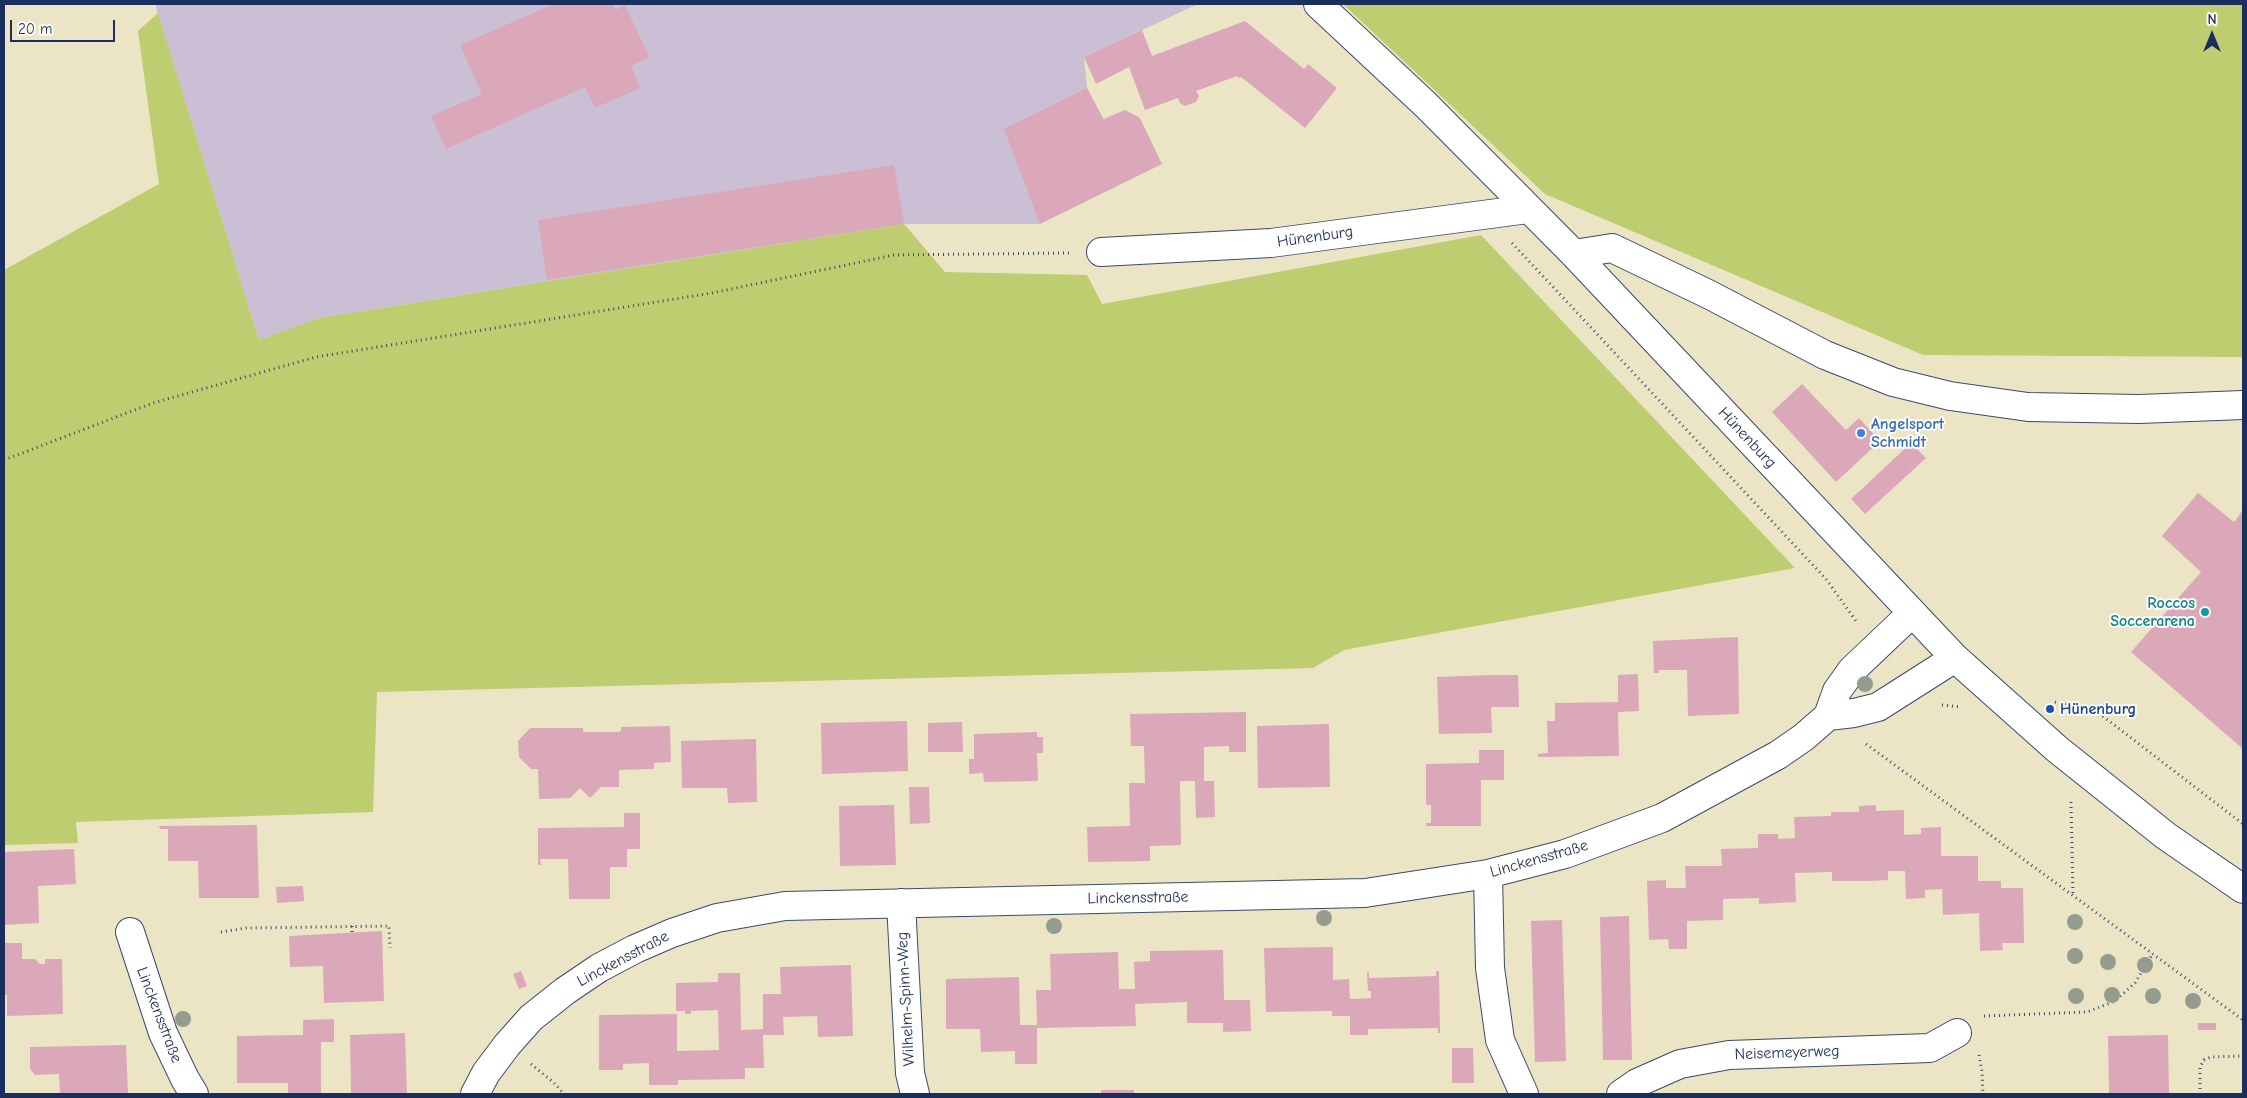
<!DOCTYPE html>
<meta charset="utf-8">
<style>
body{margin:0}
#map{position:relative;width:2247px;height:1098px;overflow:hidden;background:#ebe5c5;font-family:"Comic Neue",sans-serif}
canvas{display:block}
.frame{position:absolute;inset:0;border:5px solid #1b2f5e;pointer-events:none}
.north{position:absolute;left:2187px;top:10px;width:50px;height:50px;-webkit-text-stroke:4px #fdfcf7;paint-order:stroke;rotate:0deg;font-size:14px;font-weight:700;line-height:20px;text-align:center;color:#1b2f5e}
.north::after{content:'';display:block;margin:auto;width:18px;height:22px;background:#1b2f5e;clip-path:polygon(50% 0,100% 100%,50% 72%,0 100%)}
.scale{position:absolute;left:10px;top:20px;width:105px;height:22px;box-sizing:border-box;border:2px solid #1b2f5e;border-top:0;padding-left:6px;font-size:15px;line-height:18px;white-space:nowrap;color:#1b2f5e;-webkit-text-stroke:4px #fdfcf7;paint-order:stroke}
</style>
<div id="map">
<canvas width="2247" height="1098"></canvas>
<div class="frame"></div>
<div class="north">N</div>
<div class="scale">20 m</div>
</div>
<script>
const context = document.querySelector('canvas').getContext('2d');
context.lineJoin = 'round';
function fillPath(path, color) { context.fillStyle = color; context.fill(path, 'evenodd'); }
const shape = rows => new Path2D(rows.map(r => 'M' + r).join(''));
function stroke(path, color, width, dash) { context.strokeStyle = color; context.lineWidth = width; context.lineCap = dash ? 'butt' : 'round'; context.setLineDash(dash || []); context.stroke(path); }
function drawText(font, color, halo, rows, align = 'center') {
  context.font = font + ' "Comic Neue",sans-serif'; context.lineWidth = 4; context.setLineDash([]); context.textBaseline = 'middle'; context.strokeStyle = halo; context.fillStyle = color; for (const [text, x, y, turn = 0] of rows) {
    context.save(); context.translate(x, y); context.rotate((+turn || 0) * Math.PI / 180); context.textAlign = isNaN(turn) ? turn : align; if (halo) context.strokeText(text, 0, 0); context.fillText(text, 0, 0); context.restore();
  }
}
fillPath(shape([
 [155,4,1198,4,1084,57,1087,88,1103,119,1125,110,1140,118,1040,224,904,224,319,318,259,340]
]), '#cbbfd5');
fillPath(shape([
 [1343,4,2243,4,2243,357,1923,355,1545,194],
 [158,13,259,340,319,318,904,224,945,272,1087,275,1102,304,1481,235,1795,568,1344,650,1313,668,377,692,373,812,76,822,78,843,4,845,4,270,159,184,138,31]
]), '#bdcd6f');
fillPath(shape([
 [554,4,613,4,616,10,625,5,649,57,631,66,640,88,595,108,585,87,446,149,431,116,482,94,460,45],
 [1245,21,1304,69,1308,64,1337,88,1305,128,1241,77,1238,78,1237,76,1196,91,1199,96,1196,102,1185,106,1180,103,1178,98,1145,110,1129,67,1096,84,1084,57,1142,30,1152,56],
 [1087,88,1104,120,1125,110,1140,118,1162,164,1040,224,1004,129],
 [894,165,904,224,547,280,538,220],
 [1802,384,1846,430,1859,418,1880,441,1836,482,1772,412],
 [1911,443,1926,458,1865,514,1851,499],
 [2198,493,2234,522,2243,510,2243,749,2131,652,2201,572,2162,536],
 [1738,637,1739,714,1688,716,1687,670,1659,670,1659,673,1654,673,1653,641],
 [1638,674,1639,711,1618,712,1619,756,1538,757,1538,754,1548,753,1547,721,1555,721,1555,703,1618,702,1618,675],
 [1491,675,1518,675,1519,707,1491,707,1492,733,1439,734,1437,677],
 [1246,712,1246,752,1229,752,1229,746,1204,747,1204,781,1214,781,1215,817,1196,818,1195,781,1180,781,1181,845,1150,846,1150,861,1088,862,1087,827,1130,826,1129,783,1145,783,1144,746,1131,746,1130,714],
 [907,721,908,771,822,774,821,723],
 [962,722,963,752,928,752,928,723],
 [1329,724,1330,787,1258,788,1257,726],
 [670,726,671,762,654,763,654,769,619,770,619,787,601,787,590,798,580,788,570,798,539,799,538,769,531,769,519,757,518,741,530,728,583,728,583,732,618,732,621,731,621,727],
 [1037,732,1037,737,1043,737,1043,753,1037,753,1038,781,984,782,983,773,969,774,969,759,974,759,974,734],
 [756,739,757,802,728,803,727,788,682,788,681,741],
 [1479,750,1504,750,1504,780,1481,780,1481,826,1426,826,1426,823,1431,823,1431,805,1426,805,1426,764,1479,763],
 [909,787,929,787,930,823,910,824],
 [894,805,896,865,840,866,839,806],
 [1876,805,1876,811,1904,810,1904,835,1921,834,1921,828,1941,827,1941,856,1978,856,1978,881,2001,881,2001,888,2023,888,2024,943,2002,943,2003,950,1980,951,1979,913,1943,915,1942,889,1925,890,1925,898,1906,899,1905,871,1888,871,1888,880,1869,881,1832,881,1832,872,1795,873,1796,902,1759,904,1759,898,1723,899,1723,920,1687,921,1687,949,1669,949,1668,939,1649,940,1647,881,1666,880,1666,888,1686,888,1685,866,1722,866,1721,849,1758,848,1758,834,1778,834,1778,839,1795,838,1794,817,1831,816,1831,812,1859,812,1859,806],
 [624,813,640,813,640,849,627,849,627,867,610,867,610,899,569,899,568,859,540,859,541,865,538,865,538,828,624,827],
 [257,825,259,898,199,898,198,861,168,861,168,829,160,829,159,826],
 [74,849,76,884,38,886,39,923,4,925,4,852],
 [303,886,304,901,277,903,276,887],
 [1629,916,1632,1060,1603,1060,1600,917],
 [1562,920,1566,1061,1535,1062,1531,921],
 [382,931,384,1001,324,1003,323,966,290,967,289,936],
 [4,943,22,943,22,959,35,959,40,964,45,964,45,959,62,959,63,1014,7,1016,7,995,4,995],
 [1333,947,1333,980,1349,979,1350,999,1371,998,1371,991,1368,991,1367,972,1369,972,1369,978,1436,976,1436,971,1439,971,1440,1033,1438,1033,1438,1028,1368,1029,1368,1035,1350,1035,1350,1016,1332,1016,1332,1011,1266,1012,1264,948],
 [1223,950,1224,1000,1250,1000,1251,1031,1223,1032,1223,1023,1187,1023,1187,1002,1135,1004,1136,1026,1037,1028,1037,1064,1015,1064,1015,1051,981,1052,980,1029,946,1029,946,979,1019,977,1020,1025,1037,1025,1036,990,1051,990,1050,954,1118,952,1119,989,1135,989,1134,962,1150,961,1150,951],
 [851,965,853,1036,818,1037,817,1016,783,1017,784,1035,763,1035,764,1068,745,1068,745,1079,678,1080,678,1085,649,1085,649,1063,623,1064,623,1070,599,1070,599,1015,677,1014,677,1051,719,1050,718,1010,691,1011,691,1014,685,1014,685,1011,676,1011,676,983,718,982,718,973,740,973,741,1030,763,1029,763,994,781,994,780,967],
 [521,971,527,986,519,989,513,974],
 [334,1019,334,1042,321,1042,321,1094,288,1094,288,1083,237,1083,237,1036,303,1035,303,1020],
 [2198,1023,2216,1023,2216,1030,2198,1030],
 [405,1033,407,1094,351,1094,350,1035],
 [2168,1035,2169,1094,2109,1094,2108,1036],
 [126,1045,128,1094,60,1094,59,1074,35,1075,30,1069,30,1047],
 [1452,1048,1473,1048,1474,1083,1452,1083],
 [1101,1090,1134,1090,1134,1094,1101,1094]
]), '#daa8b9');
const minor = shape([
 [1318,4,1426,105,1574,254,1955,658,2057,749,2166,836,2243,889],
 [1101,252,1271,243,1528,209],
 [1574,254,1612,248,1708,294,1825,355,1893,382,1950,396,2028,407,2139,409,2243,405],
 [1828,716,1854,713,1878,707,1955,658],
 [1488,874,1490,968,1500,1040,1524,1094],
 [901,903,910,1073,915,1094],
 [130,932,163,1033,185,1079,194,1094],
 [475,1094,486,1073,507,1045,531,1018,565,991,599,968,635,949,672,933,717,918,785,906,1365,893,1488,874,1565,854,1662,818,1778,755,1804,737,1828,716,1837,691,1852,670,1912,613],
 [1621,1094,1637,1083,1680,1064,1729,1055,1930,1048,1957,1033]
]);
stroke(minor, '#3a4a6d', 30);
stroke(shape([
 [1512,243,1826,579,1856,621],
 [4,460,153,403,316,357,712,293,894,255,1070,253],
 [2055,702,2100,714,2243,824],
 [1942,705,1961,707],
 [1866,744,2243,1020],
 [2071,802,2073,896],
 [352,926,352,932],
 [221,932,246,928,389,926,390,948],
 [1984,1016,2087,1012,2115,1001,2135,983,2152,955],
 [1979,1055,1982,1071,1983,1094],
 [531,1064,554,1083,564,1094],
 [2200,1094,2200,1067,2204,1060,2211,1057,2243,1056]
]), '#3a4a6d', 3, [1, 4]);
stroke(minor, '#fff', 28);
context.fillStyle = '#949b8f';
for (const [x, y] of [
 [1865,684],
 [1324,918],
 [2075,922],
 [1054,926],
 [2075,956],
 [2108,962],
 [2145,965],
 [2112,995],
 [2076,996],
 [2153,996],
 [2193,1001],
 [183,1019]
]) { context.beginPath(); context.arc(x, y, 8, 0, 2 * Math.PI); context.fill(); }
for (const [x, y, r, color] of [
 [1861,433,5,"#3f7fe0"],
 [2205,612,5,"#0f9aa8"],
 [2050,709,5,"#1a4fb4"]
]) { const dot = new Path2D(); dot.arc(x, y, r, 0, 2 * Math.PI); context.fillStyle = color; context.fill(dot); stroke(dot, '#fdfcf7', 2); }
drawText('16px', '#1b2f5e', '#fdfcf7', [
 ["Hünenburg",1315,237,-8],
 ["Hünenburg",1747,438,47],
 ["Linckensstraße",1539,859,-16],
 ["Linckensstraße",1138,898,-1],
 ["Linckensstraße",623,959,-28],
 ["Wilhelm-Spinn-Weg",906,999,-93],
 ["Linckensstraße",159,1015,69],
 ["Neisemeyerweg",1787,1053,-2]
]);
drawText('bold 16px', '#366cbe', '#fdfcf7', [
 ["Angelsport",1871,424],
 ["Schmidt",1871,442]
], 'left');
drawText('bold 16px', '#0d838f', '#fdfcf7', [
 ["Roccos",2195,603],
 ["Soccerarena",2195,621]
], 'right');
drawText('bold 16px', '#164399', '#fdfcf7', [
 ["Hünenburg",2060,709]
], 'left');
</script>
